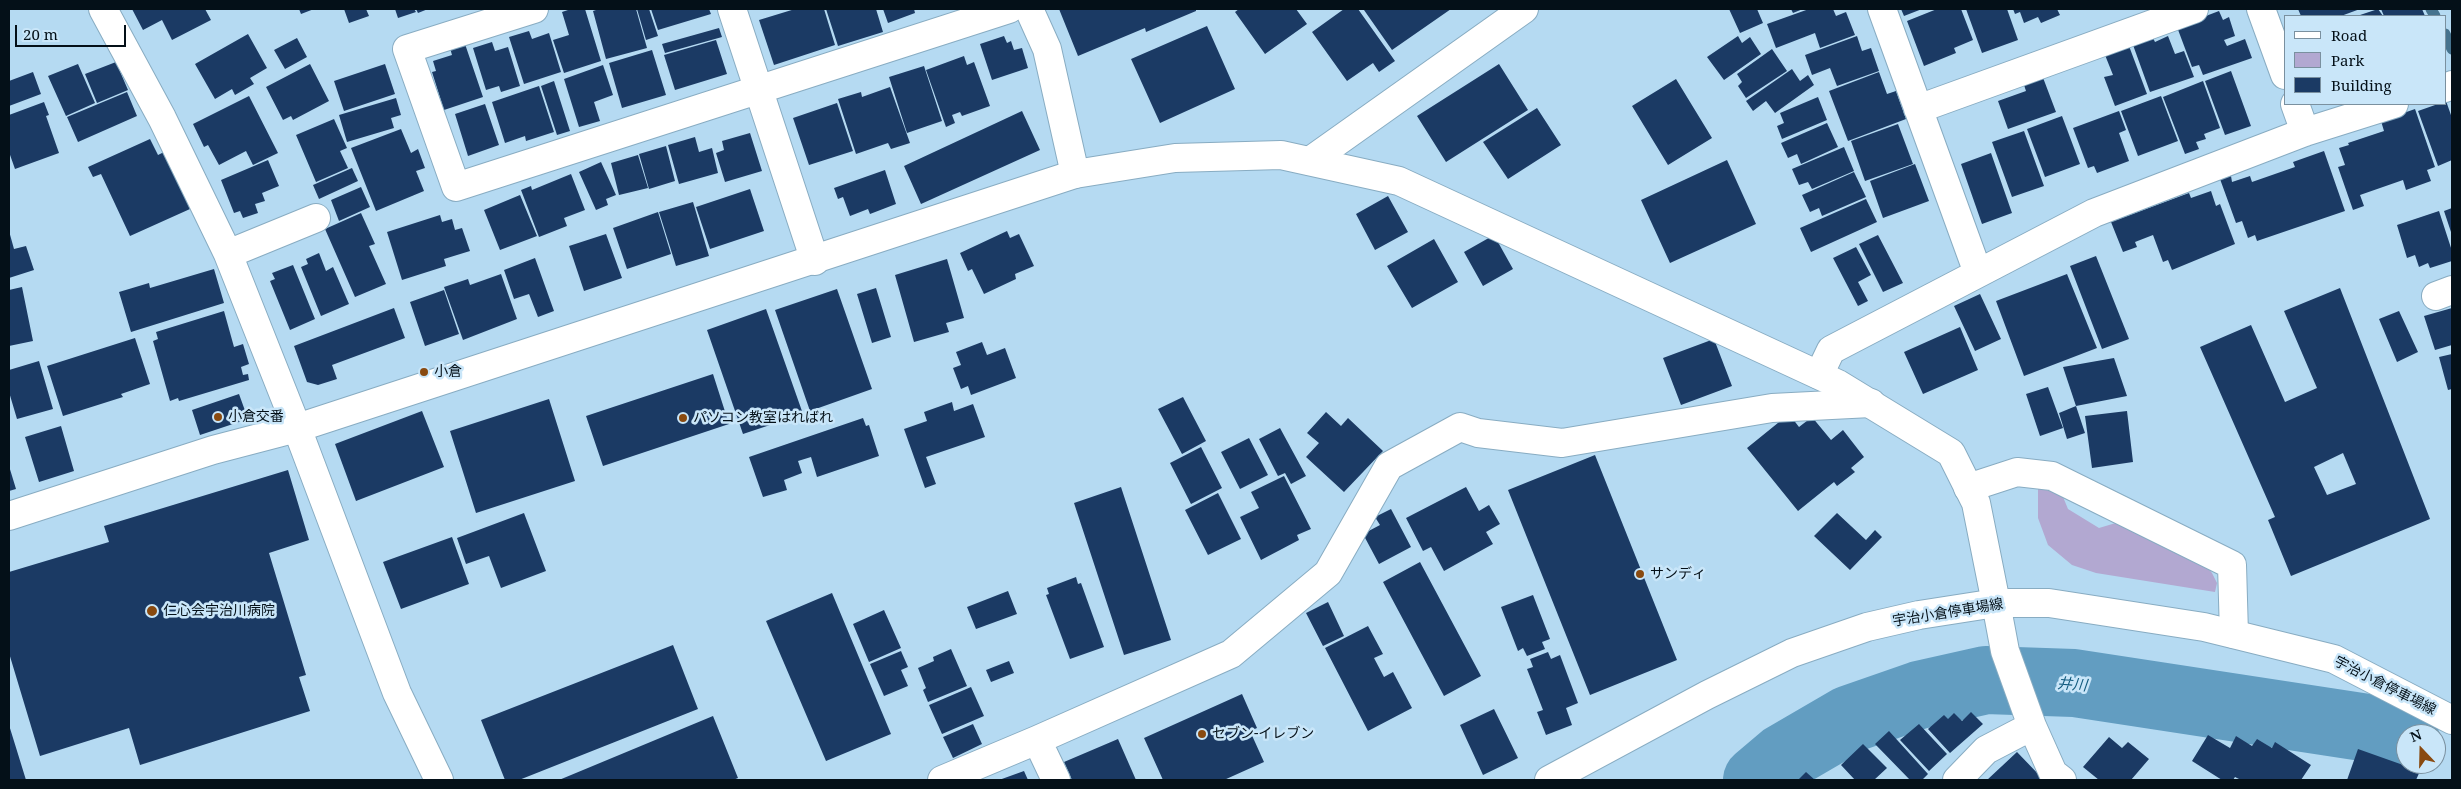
<!DOCTYPE html>
<meta charset="utf-8">
<style>
body{margin:0}
#map{position:relative;width:2461px;height:789px;overflow:hidden;background:#b5daf2;font-family:"Noto Serif",serif}
canvas{display:block}
.frame{position:absolute;inset:0;border:10px solid #041018;pointer-events:none}
.legend{position:absolute;left:2284px;top:15px;width:162px;height:90px;box-sizing:border-box;background:#c9e6f9;border:1px solid #7a909f;margin:0;padding:6px 9px;list-style:none;font-size:15px;color:#041018}
.legend li{display:flex;align-items:center;gap:10px;height:25px}
.legend b{width:25px;border:1px solid #7a909f}
.north{position:absolute;left:2396px;top:724px;width:50px;height:50px;box-sizing:border-box;background:#c9e6f9;border:1px solid #7a909f;border-radius:50%;rotate:339deg;font-size:14px;font-weight:700;line-height:20px;text-align:center;color:#041018}
.north::after{content:'';display:block;margin:auto;width:18px;height:22px;background:#894a10;clip-path:polygon(50% 0,100% 100%,50% 72%,0 100%)}
.scale{position:absolute;left:15px;top:25px;width:111px;height:22px;box-sizing:border-box;border:2px solid #041018;border-top:0;padding-left:6px;font-size:15px;line-height:18px;white-space:nowrap;color:#041018;-webkit-text-stroke:4px #c9e6f9;paint-order:stroke}
</style>
<div id="map">
<canvas width="2461" height="789"></canvas>
<div class="frame"></div>
<ul class="legend">
<li><b style="height:6px;background:#fff"></b>Road</li>
<li><b style="height:14px;background:#b2a8d1"></b>Park</li>
<li><b style="height:14px;background:#1b3a64"></b>Building</li>
</ul>
<div class="north">N</div>
<div class="scale">20 m</div>
</div>
<script>
const context = document.querySelector('canvas').getContext('2d');
context.lineJoin = 'round';
function fillPath(path, color) { context.fillStyle = color; context.fill(path, 'evenodd'); }
const shape = rows => new Path2D(rows.map(r => 'M' + r).join(''));
function stroke(path, color, width, dash) { context.strokeStyle = color; context.lineWidth = width; context.lineCap = dash ? 'butt' : 'round'; context.setLineDash(dash || []); context.stroke(path); }
function drawText(font, color, halo, rows, align = 'center') {
  context.font = font + ' "Noto Serif","Noto Sans JP",serif'; context.lineWidth = 5; context.setLineDash([]); context.textBaseline = 'middle'; context.strokeStyle = halo; context.fillStyle = color; for (const [text, x, y, turn = 0] of rows) {
    context.save(); context.translate(x, y); context.rotate((+turn || 0) * Math.PI / 180); context.textAlign = isNaN(turn) ? turn : align; if (halo) context.strokeText(text, 0, 0); context.fillText(text, 0, 0); context.restore();
  }
}
fillPath(shape([
 [2038,484,2061,492,2068,509,2099,528,2119,522,2203,562,2212,573,2217,583,2215,592,2096,573,2072,565,2048,545,2038,518]
]), '#b2a8d1');
stroke(shape([
 [2431,9,2435,16],
 [2445,34,2452,49]
]), '#46738e', 11);
stroke(shape([
 [1757,780,1783,758,1850,719,1919,695,1986,680,2074,683,2388,731,2406,740]
]), '#629dc1', 68);
fillPath(shape([
 [132,9,205,9,211,20,172,40,162,20,143,30],
 [299,9,314,9,301,14],
 [344,9,366,9,369,16,349,23],
 [395,9,414,9,416,12,398,18],
 [416,9,428,9,418,13],
 [571,9,585,9,601,61,564,73,553,40,569,35,562,12],
 [599,9,636,9,647,48,606,59,593,11],
 [637,9,649,9,658,36,646,40],
 [651,9,709,9,711,14,658,30],
 [795,9,824,9,835,45,774,65,759,20],
 [826,9,876,9,883,32,838,46],
 [883,9,914,9,915,13,888,23],
 [1059,9,1196,9,1196,11,1146,32,1145,28,1078,56],
 [1239,9,1296,9,1307,24,1265,54,1235,12],
 [1344,9,1358,9,1395,61,1379,72,1373,63,1347,81,1312,32],
 [1366,9,1451,9,1392,50,1364,10],
 [1729,9,1757,9,1763,23,1740,33],
 [1791,9,1803,9,1793,13],
 [1809,9,1833,9,1836,16,1846,12,1855,35,1820,48,1815,33,1776,48,1767,24],
 [1901,9,1922,9,1904,16],
 [1937,9,1961,9,1973,40,1954,48,1956,53,1924,66,1907,21],
 [1966,9,2007,9,2018,40,1982,53],
 [2013,9,2057,9,2060,15,2041,23,2038,17,2024,23,2020,12,2015,14],
 [2298,9,2360,9,2341,16,2301,16],
 [2378,9,2383,16,2357,16],
 [2381,9,2422,9,2425,16,2384,16],
 [2219,11,2223,20,2229,17,2235,36,2224,40,2227,46,2245,39,2252,58,2203,75,2199,65,2192,67,2177,27],
 [1207,26,1235,89,1160,123,1131,59],
 [719,28,722,37,665,53,662,44],
 [529,31,532,39,549,33,561,72,524,84,509,37],
 [248,34,267,68,250,78,254,84,235,95,232,89,215,99,195,64],
 [1004,36,1007,43,1011,41,1014,50,1022,48,1028,68,992,80,980,44],
 [1738,36,1742,43,1750,37,1761,54,1724,80,1707,57],
 [1857,36,1862,51,1871,48,1879,71,1837,86,1830,68,1812,75,1805,55],
 [2168,36,2175,54,2184,51,2194,77,2150,92,2133,45,2153,38,2155,42],
 [297,38,307,57,285,69,274,50],
 [716,40,727,74,675,90,664,55],
 [492,42,495,51,508,47,520,86,501,92,499,86,486,90,473,48],
 [465,44,483,97,444,110,432,72,436,71,433,61,452,55,450,48],
 [2129,46,2147,94,2115,106,2104,77,2113,75,2105,55],
 [1772,49,1787,71,1746,98,1738,86,1742,82,1737,74],
 [652,50,666,95,622,108,609,63],
 [964,56,967,65,974,62,990,106,962,116,960,112,952,115,955,123,946,127,926,70],
 [116,62,128,90,97,103,85,74],
 [78,64,95,103,66,116,48,76],
 [310,64,329,101,293,120,291,116,283,120,266,87],
 [385,64,395,94,344,111,334,81],
 [1499,64,1528,110,1446,162,1417,116],
 [603,65,613,95,594,102,600,121,579,127,564,79],
 [924,66,942,121,907,133,889,77],
 [1792,69,1800,81,1808,75,1814,85,1775,113,1766,101,1753,111,1746,101],
 [2231,71,2251,126,2225,135,2205,81],
 [33,72,41,94,9,106,9,81],
 [1879,72,1887,94,1896,91,1906,119,1848,141,1829,91],
 [2042,75,2056,112,2008,129,1998,101,2026,91,2023,82],
 [1676,79,1712,138,1668,165,1632,106],
 [554,81,570,131,557,135,541,86],
 [2203,81,2220,128,2204,134,2206,139,2196,142,2199,149,2185,154,2163,97],
 [539,86,554,132,526,141,525,136,505,143,492,102],
 [890,87,910,143,891,149,888,143,856,154,838,99,861,92,862,97],
 [127,92,137,116,78,142,67,117],
 [249,96,278,153,253,165,246,151,219,165,208,145,204,147,193,124],
 [2161,96,2178,141,2138,156,2121,111],
 [1818,97,1827,120,1782,139,1777,126,1784,123,1780,113],
 [396,98,401,115,391,118,394,128,347,142,339,115],
 [2445,98,2452,118,2452,160,2438,166,2418,111,2438,104,2445,104],
 [44,102,49,115,46,116,59,153,15,169,9,152,9,115],
 [837,103,853,151,809,165,793,118],
 [485,104,499,145,468,156,455,114],
 [1537,108,1561,145,1508,179,1483,142],
 [2415,109,2435,167,2427,170,2431,181,2406,190,2403,180,2360,195,2364,206,2353,210,2338,167,2345,165,2339,148,2349,145,2348,143,2384,131,2381,121],
 [1022,111,1040,150,921,204,904,166],
 [2119,111,2126,130,2119,133,2129,161,2097,173,2094,166,2088,168,2073,128],
 [2062,116,2080,164,2045,177,2027,129],
 [334,119,347,148,340,151,348,168,316,182,296,135],
 [1827,123,1838,147,1801,164,1797,154,1788,158,1781,143],
 [1898,124,1913,164,1865,181,1851,141],
 [401,129,411,153,418,149,425,168,416,171,424,191,376,211,351,148],
 [2024,131,2044,186,2012,197,1992,142],
 [750,133,762,171,725,182,716,153,724,150,722,141],
 [695,137,699,152,712,148,718,173,679,184,668,145],
 [150,139,158,155,164,152,190,209,130,236,101,174,93,177,88,167],
 [666,146,675,181,649,189,639,154],
 [1844,147,1854,171,1812,189,1808,182,1799,185,1792,169],
 [2324,151,2345,211,2257,241,2255,235,2248,238,2242,221,2236,223,2220,179,2231,176,2232,182,2250,176,2252,182,2295,167,2293,162],
 [1991,153,2012,213,1982,224,1961,164],
 [638,155,648,188,619,195,611,163],
 [268,160,279,186,262,193,265,201,255,204,258,213,243,218,240,211,234,213,221,180],
 [1727,160,1756,224,1670,263,1641,200],
 [601,162,616,195,606,199,608,205,596,210,579,172],
 [1915,164,1929,201,1883,218,1870,181],
 [352,168,358,181,319,199,313,185],
 [885,170,896,204,870,214,868,209,850,216,843,197,838,199,834,188],
 [1854,172,1866,197,1822,216,1819,208,1810,212,1802,195],
 [571,174,585,210,564,218,567,226,539,237,521,190,531,186,532,190],
 [361,187,370,207,339,221,331,200],
 [750,189,764,231,710,249,696,207],
 [2211,191,2216,206,2220,204,2235,244,2172,270,2168,260,2163,262,2153,235,2135,242,2137,247,2123,252,2111,222,2189,193,2191,198],
 [520,195,537,236,500,250,484,210],
 [1388,196,1408,232,1375,250,1356,214],
 [1866,199,1877,222,1811,252,1800,228],
 [693,202,709,256,676,266,659,212],
 [2452,208,2452,235,2444,211],
 [2439,211,2452,251,2452,261,2430,268,2428,263,2419,267,2415,255,2407,258,2397,225],
 [658,212,671,254,627,269,613,228],
 [361,213,375,244,369,246,386,284,355,297,325,229],
 [440,215,442,222,452,219,455,230,462,228,470,251,444,259,446,266,402,280,387,232],
 [9,231,14,249,26,246,34,270,9,278],
 [1007,231,1010,238,1019,234,1034,266,1015,274,1016,279,984,294,972,269,968,271,960,253],
 [606,234,622,278,584,291,569,246],
 [1494,235,1513,269,1483,286,1464,252],
 [1878,235,1903,283,1883,292,1859,244],
 [1434,239,1458,282,1412,308,1387,266],
 [1856,247,1871,275,1858,282,1868,301,1858,306,1833,258],
 [319,253,326,271,333,267,349,304,321,316,301,267,308,264,306,259],
 [2096,256,2129,339,2102,349,2070,266],
 [535,258,554,311,538,317,529,294,514,299,504,270],
 [947,259,964,318,946,323,949,332,914,342,895,275],
 [293,265,315,319,290,330,270,281,275,279,272,273],
 [214,269,224,303,131,332,119,292,149,283,150,288],
 [501,274,517,319,463,340,444,287,468,279,470,285],
 [2067,274,2097,348,2024,376,1996,301],
 [22,287,33,341,9,346,9,290],
 [876,288,891,337,872,343,857,294],
 [2340,288,2430,519,2291,576,2268,520,2275,517,2200,347,2251,325,2285,402,2317,388,2284,311],
 [2343,453,2356,484,2327,495,2314,467],
 [837,289,872,389,810,411,775,310],
 [444,290,459,334,425,346,410,302],
 [1980,294,2001,339,1975,351,1954,306],
 [394,308,405,338,332,365,337,379,318,385,307,382,294,346],
 [2452,308,2452,345,2435,350,2424,316],
 [766,309,803,414,743,434,707,330],
 [224,311,234,347,243,344,249,364,241,367,243,375,248,374,249,380,179,401,178,398,170,401,153,341,158,339,156,332],
 [2399,311,2418,352,2397,362,2379,319],
 [1960,327,1978,370,1923,394,1904,352],
 [135,338,150,384,121,394,123,397,63,416,47,366],
 [1714,339,1732,386,1681,405,1663,358],
 [982,342,987,355,1005,348,1016,378,971,395,968,386,961,389,953,368,961,365,956,352],
 [2452,354,2452,389,2448,390,2439,357],
 [2114,358,2127,396,2076,406,2063,367],
 [39,361,53,409,17,419,9,392,9,370],
 [713,374,729,424,603,466,586,416],
 [2048,387,2063,428,2040,436,2026,394],
 [239,394,248,419,200,435,192,410],
 [1183,397,1206,441,1182,454,1158,409],
 [549,399,575,481,476,513,450,431],
 [952,402,954,411,973,404,985,437,926,457,936,484,925,488,904,429,927,421,924,412],
 [2076,406,2085,433,2067,439,2059,413],
 [422,411,444,467,356,501,335,444],
 [2127,411,2133,462,2092,468,2085,416],
 [1326,412,1341,426,1348,418,1383,451,1344,492,1306,457,1319,443,1307,433],
 [1789,414,1799,427,1812,417,1831,440,1843,430,1864,457,1851,468,1855,472,1837,486,1834,482,1798,511,1747,448],
 [863,418,866,426,869,425,879,456,817,477,811,457,798,461,802,473,784,480,787,490,763,497,749,457],
 [61,426,74,471,39,482,25,437],
 [1280,428,1306,476,1291,484,1285,473,1278,476,1259,439],
 [1249,438,1268,475,1240,489,1221,452],
 [1201,447,1222,488,1191,504,1170,463],
 [1595,455,1677,660,1590,695,1508,490],
 [9,466,16,489,9,491],
 [288,470,309,540,269,553,306,675,299,677,310,711,140,765,129,728,40,756,9,653,9,572,109,542,104,526],
 [1284,476,1311,529,1297,535,1299,540,1261,560,1240,517,1259,508,1251,492],
 [1121,487,1171,640,1124,655,1074,503],
 [1466,487,1479,511,1489,505,1500,524,1486,532,1493,544,1444,571,1431,547,1423,551,1406,518],
 [1218,493,1241,539,1208,555,1185,510],
 [1391,509,1411,547,1379,564,1363,534,1380,525,1375,517],
 [524,513,546,571,501,588,489,556,466,564,457,538],
 [1837,513,1866,540,1875,530,1882,537,1850,570,1814,536],
 [452,537,469,584,401,609,383,562],
 [1420,562,1481,676,1444,696,1383,582],
 [1076,577,1078,584,1081,583,1104,647,1070,659,1046,595,1049,594,1047,588],
 [1008,591,1017,614,976,629,967,607],
 [832,593,891,734,826,761,766,621],
 [1533,595,1550,639,1542,642,1545,649,1527,656,1523,648,1518,651,1501,607],
 [1328,602,1344,636,1323,646,1306,613],
 [884,610,901,648,869,662,853,624],
 [1368,626,1383,654,1374,658,1384,677,1393,672,1412,708,1368,731,1325,648],
 [673,645,698,709,519,780,505,780,481,720],
 [951,649,967,686,928,702,923,690,926,688,918,668,934,661,933,657],
 [901,651,908,667,901,670,908,686,884,696,870,664],
 [1548,652,1551,659,1560,655,1578,703,1566,708,1572,725,1546,735,1537,712,1543,710,1527,669,1533,667,1530,659],
 [1009,661,1014,673,991,682,986,670],
 [971,687,984,716,942,734,929,705],
 [1242,694,1257,728,1250,731,1264,762,1224,780,1163,780,1144,738],
 [1494,709,1518,758,1483,775,1460,725],
 [1971,712,1983,724,1950,753,1928,729,1944,715,1948,719,1954,713,1962,721],
 [713,716,738,778,733,780,559,780],
 [973,724,982,744,953,758,943,737],
 [1919,724,1947,754,1929,771,1900,740],
 [9,725,26,780,9,780],
 [1889,731,1928,774,1922,780,1910,780,1875,744],
 [2208,735,2230,748,2236,736,2252,746,2257,739,2272,748,2275,742,2311,765,2301,780,2241,780,2235,777,2233,780,2222,780,2192,761],
 [2109,737,2122,748,2128,742,2149,759,2131,780,2099,780,2083,767],
 [1118,739,1136,780,1072,780,1064,762],
 [1863,744,1887,768,1874,780,1855,780,1841,765],
 [2358,749,2420,771,2416,780,2347,780],
 [2017,752,2042,778,2040,780,1987,780],
 [1024,771,1028,780,999,780],
 [1806,772,1815,780,1798,780]
]), '#1b3a64');
const minor = shape([
 [103,9,162,118,228,254,297,428,397,693,439,780],
 [534,9,407,49,456,187,1009,9],
 [732,9,815,261],
 [1029,9,1047,49,1075,174],
 [1882,9,1978,273],
 [2261,9,2285,75],
 [2445,88,2452,85],
 [2295,104,2305,132],
 [1918,109,2194,9],
 [1310,161,1524,9],
 [228,254,316,218],
 [2436,296,2452,290],
 [1819,375,1831,350,2094,213,2305,132,2394,104],
 [1968,488,2017,472,2052,476,2232,565,2234,634],
 [1996,603,2005,651,2032,726,2053,773,2062,780],
 [1037,740,1056,780],
 [942,780,1037,740,1231,654,1328,573,1389,466,1460,427,1478,433,1562,443,1772,408,1871,403],
 [1957,780,1986,750,2032,726]
]);
const tertiary = shape([
 [9,516,213,450,297,428,1075,174,1175,158,1281,155,1399,181,1838,384,1951,453,1976,503,1996,603]
]);
const secondary = shape([
 [1549,780,1707,695,1792,653,1867,627,1919,615,1996,603,2049,603,2204,627,2334,659,2452,720]
]);
stroke(minor, '#88acc2', 30);
stroke(tertiary, '#88acc2', 30);
stroke(secondary, '#88acc2', 30);
stroke(minor, '#fff', 28);
stroke(tertiary, '#fff', 28);
stroke(secondary, '#fff', 28);
for (const [x, y, r, color] of [
 [424,372,5,"#894a10"],
 [218,417,5,"#894a10"],
 [683,418,5,"#894a10"],
 [1640,574,5,"#894a10"],
 [152,611,6,"#894a10"],
 [1202,734,5,"#894a10"]
]) { const dot = new Path2D(); dot.arc(x, y, r, 0, 2 * Math.PI); context.fillStyle = color; context.fill(dot); stroke(dot, '#c9e6f9', 2); }
drawText('14px', '#041018', '#c9e6f9', [
 ["小倉",434,372],
 ["小倉交番",228,417],
 ["パソコン教室はればれ",693,418],
 ["サンディ",1650,574],
 ["仁心会宇治川病院",163,611],
 ["セブン-イレブン",1212,734]
], 'left');
drawText('14px', '#041018', '#c9e6f9', [
 ["宇治小倉停車場線",1948,613,-9],
 ["宇治小倉停車場線",2385,686,27]
]);
drawText('italic 15px', '#125b7f', '#c9e6f9', [
 ["井川",2072,685,5]
]);
</script>
